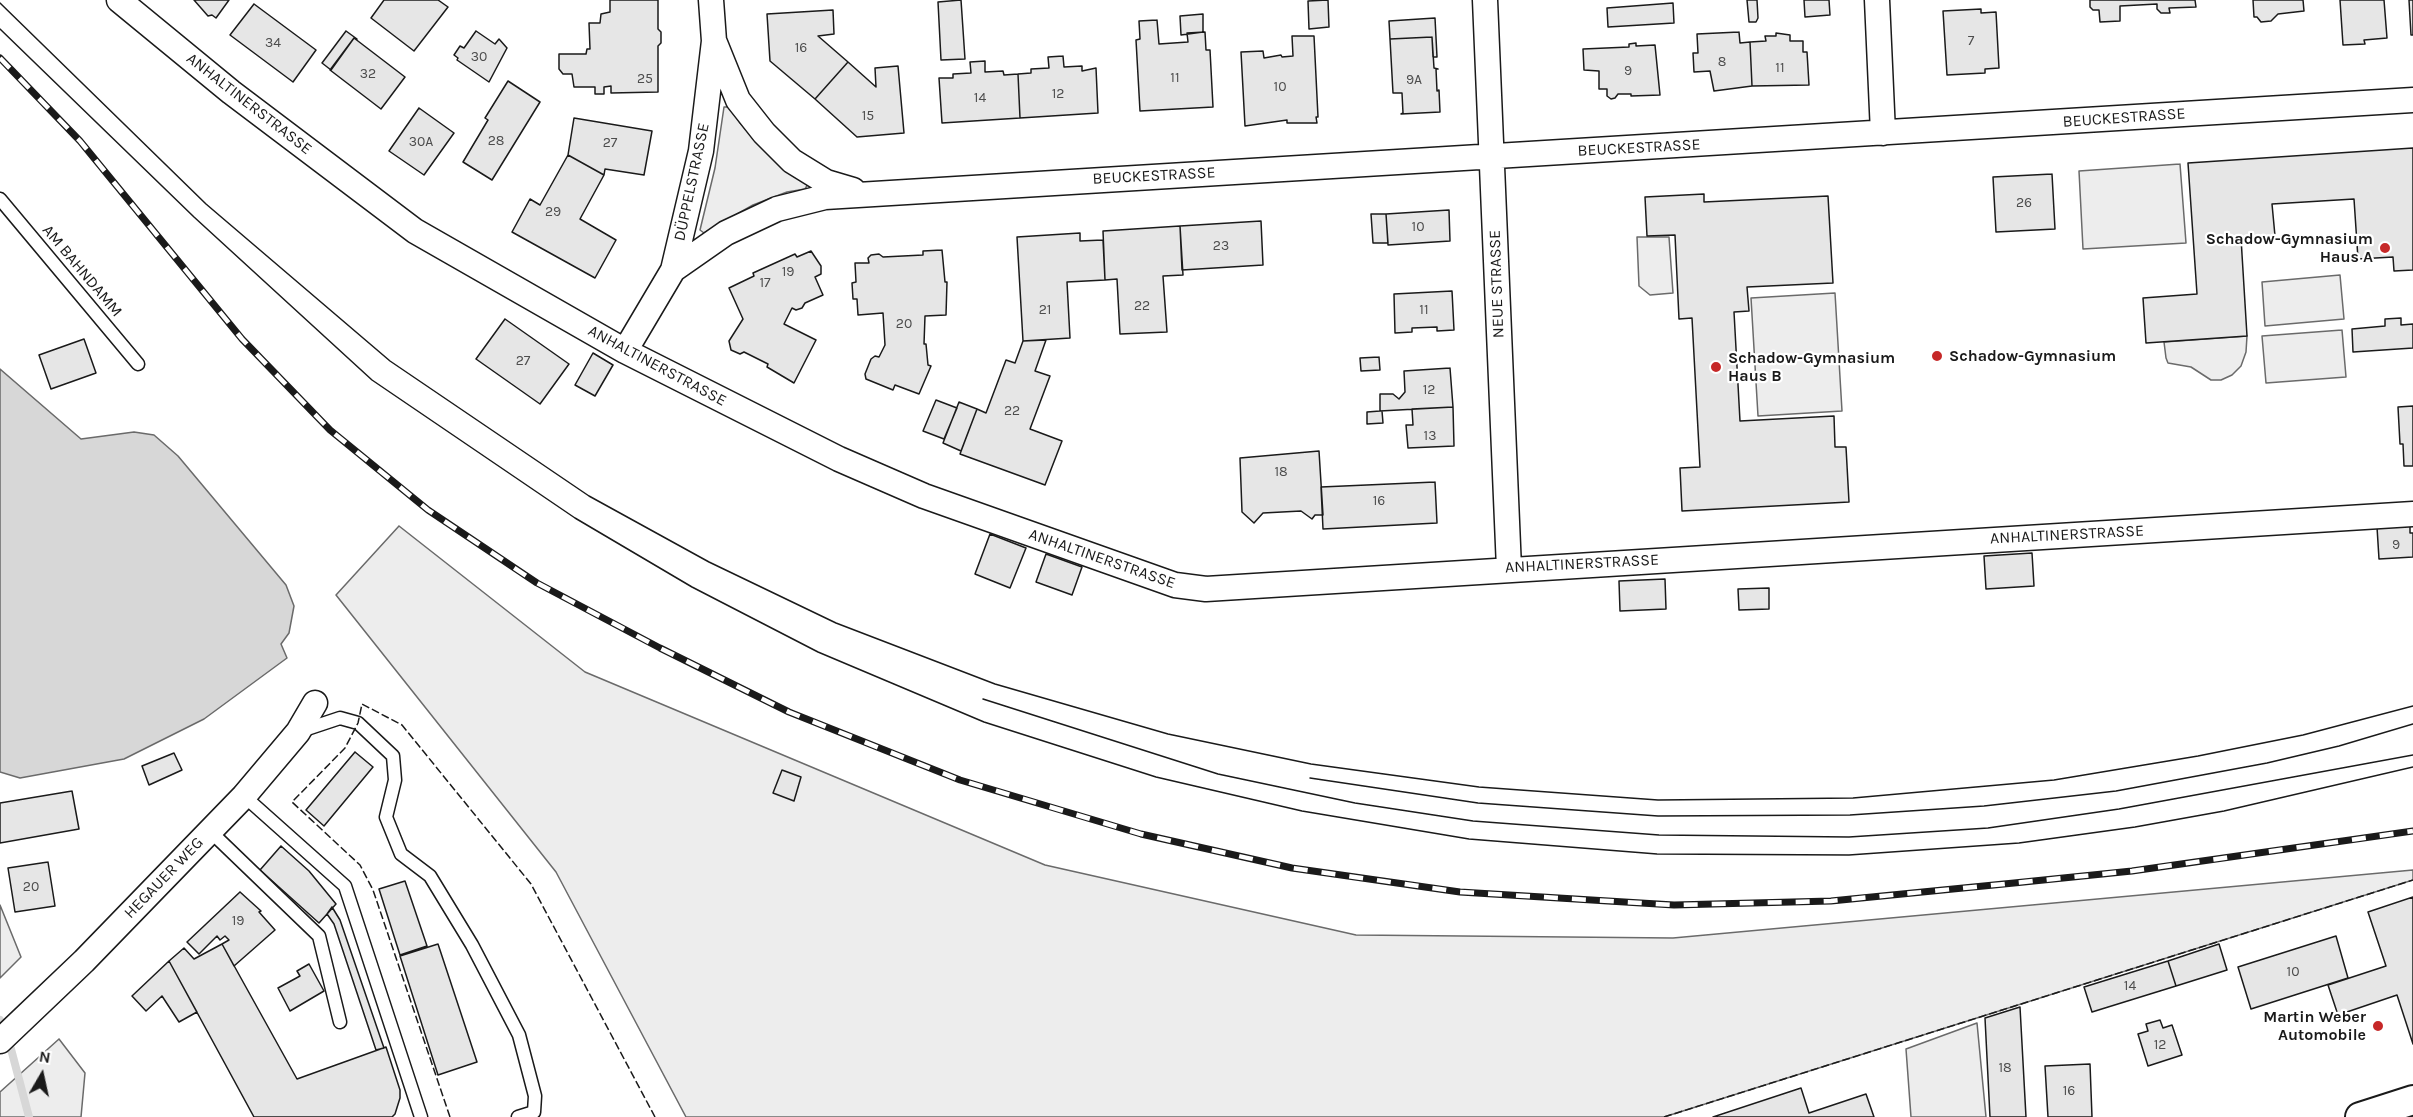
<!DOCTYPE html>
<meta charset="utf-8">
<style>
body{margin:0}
#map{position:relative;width:2413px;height:1117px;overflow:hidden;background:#fff;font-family:Karla,sans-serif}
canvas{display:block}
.north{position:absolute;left:12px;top:1045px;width:60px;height:60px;-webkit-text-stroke:4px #fff;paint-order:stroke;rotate:9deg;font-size:16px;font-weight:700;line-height:24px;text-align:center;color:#1a1a1a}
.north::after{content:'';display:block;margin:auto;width:21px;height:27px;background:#1a1a1a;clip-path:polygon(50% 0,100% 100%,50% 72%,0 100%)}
</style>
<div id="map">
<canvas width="2413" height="1117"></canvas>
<div class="north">N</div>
</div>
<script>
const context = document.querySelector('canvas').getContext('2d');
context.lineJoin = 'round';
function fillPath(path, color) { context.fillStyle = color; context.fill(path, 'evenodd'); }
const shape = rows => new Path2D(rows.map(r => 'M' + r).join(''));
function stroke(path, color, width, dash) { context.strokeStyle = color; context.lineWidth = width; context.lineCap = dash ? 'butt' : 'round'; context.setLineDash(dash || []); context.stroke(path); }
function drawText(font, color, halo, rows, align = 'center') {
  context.font = font + ' Karla,sans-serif'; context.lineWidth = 4.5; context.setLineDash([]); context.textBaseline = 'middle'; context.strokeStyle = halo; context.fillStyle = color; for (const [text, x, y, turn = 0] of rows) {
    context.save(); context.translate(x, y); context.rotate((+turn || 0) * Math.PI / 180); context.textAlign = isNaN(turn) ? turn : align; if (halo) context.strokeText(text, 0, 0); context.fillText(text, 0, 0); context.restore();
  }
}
const built = shape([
 [724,107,730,107,740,123,766,152,808,184,805,189,787,192,753,205,704,233,700,230,715,168,724,107],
 [2180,164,2186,243,2083,249,2079,171,2180,164],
 [1637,237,1669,237,1673,293,1650,295,1639,286,1637,237],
 [2340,275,2344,319,2265,326,2262,282,2340,275],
 [1835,293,1842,411,1758,416,1751,298,1835,293],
 [2342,330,2346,377,2266,383,2262,336,2342,330],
 [2247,336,2246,352,2241,366,2232,375,2221,380,2211,380,2191,367,2168,363,2166,358,2164,342,2247,336],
 [399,526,585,672,1045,865,1356,935,1673,938,2413,870,2413,880,1664,1117,686,1117,556,872,336,595,399,526],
 [0,905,21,957,0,978,0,905],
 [1977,1023,1986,1117,1911,1117,1906,1049,1977,1023],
 [59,1039,85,1073,81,1117,0,1117,0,1092,59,1039]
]);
fillPath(built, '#ededed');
stroke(built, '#6a6a6a', 1.5);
const water = shape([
 [0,369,81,439,134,432,154,435,178,456,286,585,294,606,289,633,281,644,287,658,204,719,124,759,20,778,0,772,0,369]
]);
fillPath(water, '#d7d7d7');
stroke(water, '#6a6a6a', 1.5);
stroke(shape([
 [0,1020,11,1049,29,1117]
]), '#d7d7d7', 8);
const building = shape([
 [194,0,229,0,216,18,212,15,208,16,194,0],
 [384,0,438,0,448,7,414,51,371,18,384,0],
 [610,0,658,0,658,29,661,32,661,43,658,46,658,92,611,93,611,86,604,87,604,94,595,94,595,87,574,87,572,74,563,74,559,69,559,54,586,54,587,49,590,49,589,23,600,23,601,14,610,12,610,0],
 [961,0,965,59,941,60,938,2,961,0],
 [1328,0,1329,27,1309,29,1308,1,1328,0],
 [1747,0,1757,0,1758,18,1756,22,1749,22,1747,0],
 [1804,0,1829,0,1830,15,1805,17,1804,0],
 [2090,0,2195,0,2196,7,2169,8,2170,13,2161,13,2157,9,2157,4,2120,6,2120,21,2100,22,2099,10,2093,10,2090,7,2090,0],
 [2253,0,2303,0,2304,11,2278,14,2271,21,2261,22,2257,17,2254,17,2253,0],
 [2340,0,2384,0,2387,38,2364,40,2365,44,2343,45,2340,0],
 [2409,0,2413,0,2413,35,2411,35,2409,0],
 [1673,3,1674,23,1608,27,1607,8,1673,3],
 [254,4,316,50,293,82,230,35,254,4],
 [1981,9,1981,13,1996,12,1999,68,1985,69,1985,73,1947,75,1943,11,1981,9],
 [833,10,834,34,818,36,848,62,815,99,770,61,767,14,833,10],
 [1203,14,1203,32,1181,35,1180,16,1203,14],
 [1435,18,1437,57,1433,57,1432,37,1390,39,1389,21,1435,18],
 [1157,20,1159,44,1188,42,1187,33,1205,32,1206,50,1210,50,1213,107,1140,111,1136,40,1140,39,1139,21,1157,20],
 [346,31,357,39,354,38,331,70,322,63,346,31],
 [476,31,495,44,499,39,507,48,489,82,457,60,458,58,454,55,460,46,464,48,476,31],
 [1739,32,1740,43,1750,42,1752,86,1714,91,1710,71,1694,72,1693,53,1698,53,1697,34,1739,32],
 [1776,33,1790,35,1790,41,1803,41,1803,52,1807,52,1809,85,1752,86,1750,42,1766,41,1765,36,1776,36,1776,33],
 [1292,36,1314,36,1318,117,1316,117,1317,123,1287,123,1287,120,1245,126,1241,52,1263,51,1264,58,1281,55,1282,57,1293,56,1292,36],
 [1432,37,1434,68,1438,69,1436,69,1437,91,1439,90,1440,112,1401,114,1403,113,1402,93,1393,93,1390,39,1432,37],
 [354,38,405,77,381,109,330,70,354,38],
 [1636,43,1636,46,1655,45,1660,95,1631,96,1631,94,1618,94,1615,98,1611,99,1607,96,1607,89,1599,89,1599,71,1584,70,1583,49,1629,47,1629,44,1636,43],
 [1063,56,1064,67,1082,66,1082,71,1096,68,1098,113,1020,118,1018,74,1031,73,1031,69,1049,68,1048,57,1063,56],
 [985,61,985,72,1003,71,1004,75,1018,74,1020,118,942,123,939,78,953,78,953,74,971,73,970,62,985,61],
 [848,62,876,87,875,68,898,66,904,133,857,137,815,99,848,62],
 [508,81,540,102,492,180,463,162,488,120,485,118,508,81],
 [419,108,454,133,424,175,389,151,419,108],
 [574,118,652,131,644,175,605,169,604,175,568,155,574,118],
 [2413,148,2413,270,2394,271,2393,257,2358,259,2354,199,2272,204,2275,236,2241,238,2247,336,2146,343,2143,298,2197,294,2188,163,2413,148],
 [568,155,604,175,580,219,616,240,595,278,512,232,530,199,540,205,568,155],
 [2052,174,2055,229,1996,232,1993,177,2052,174],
 [1704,194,1704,202,1828,196,1833,283,1747,287,1749,311,1734,312,1740,421,1834,416,1835,447,1846,447,1849,502,1682,511,1680,468,1700,467,1692,318,1679,319,1675,235,1647,236,1645,197,1704,194],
 [1449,210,1450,241,1388,245,1386,214,1449,210],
 [1371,214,1386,214,1388,243,1373,243,1371,214],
 [1261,221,1263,265,1182,270,1180,226,1261,221],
 [1180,226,1183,275,1163,276,1167,332,1120,334,1117,279,1105,280,1103,231,1180,226],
 [1080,233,1080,241,1103,240,1105,280,1067,282,1070,338,1023,341,1017,237,1080,233],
 [942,250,945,282,947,282,946,315,925,316,924,344,926,344,928,365,931,366,919,394,895,385,893,390,866,379,865,374,871,359,875,356,879,357,885,345,883,313,858,315,857,299,853,299,852,283,856,282,855,263,869,263,868,258,871,255,879,254,883,257,923,255,923,251,942,250],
 [811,251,821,266,821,274,815,277,823,295,805,303,802,308,796,310,792,308,784,324,816,340,794,383,767,367,768,364,744,352,740,354,731,350,729,341,743,319,729,288,754,276,753,273,795,254,797,257,811,251],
 [1452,291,1454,330,1437,331,1437,327,1412,328,1412,332,1395,333,1394,294,1452,291],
 [2401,318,2401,325,2413,324,2413,348,2353,352,2352,329,2385,326,2385,319,2401,318],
 [505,319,569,364,540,404,476,359,505,319],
 [84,339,96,373,51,389,39,355,84,339],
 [1046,340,1035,371,1050,376,1030,429,1062,441,1045,485,960,454,977,409,986,413,1006,360,1015,363,1023,341,1046,340],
 [593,353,613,365,595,396,575,385,593,353],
 [1379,357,1380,370,1361,371,1360,358,1379,357],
 [1450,368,1453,407,1380,411,1380,394,1393,394,1399,399,1405,392,1404,371,1450,368],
 [936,400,957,408,944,439,923,431,936,400],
 [959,402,977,409,961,451,943,443,959,402],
 [2413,406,2413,466,2404,466,2403,444,2400,444,2398,407,2413,406],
 [1453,407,1454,446,1408,448,1406,425,1413,425,1412,409,1453,407],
 [1380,411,1382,411,1383,423,1367,424,1367,412,1380,411],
 [1319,451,1323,515,1315,515,1312,519,1301,511,1263,513,1254,523,1242,512,1240,458,1319,451],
 [1435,482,1437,523,1323,529,1321,487,1435,482],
 [2410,524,2410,533,2413,533,2413,557,2379,559,2377,527,2410,524],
 [990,534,1026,548,1010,588,975,574,990,534],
 [2032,553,2034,586,1986,589,1984,556,2032,553],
 [1046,554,1082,567,1072,595,1036,582,1046,554],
 [1665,579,1666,609,1620,611,1619,581,1665,579],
 [1769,588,1769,609,1739,610,1738,589,1769,588],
 [355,752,373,767,324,826,306,810,355,752],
 [174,753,182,770,149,785,142,766,174,753],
 [782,770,801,777,794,801,773,793,782,770],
 [72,791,79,829,0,843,0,803,72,791],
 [281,846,309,871,336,904,319,923,260,870,281,846],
 [48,862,55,906,15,912,8,868,48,862],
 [405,881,427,946,400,955,379,889,405,881],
 [240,892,261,911,259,912,275,930,234,966,222,944,229,940,225,936,220,940,217,936,199,954,187,942,240,892],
 [2413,897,2413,1044,2397,995,2338,1015,2328,985,2386,966,2368,912,2413,897],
 [332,907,340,920,384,1048,376,1050,334,924,327,914,332,907],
 [2336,936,2348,978,2251,1009,2238,967,2336,936],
 [222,944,297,1079,386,1047,400,1090,400,1098,395,1114,392,1117,254,1117,169,961,184,948,194,959,222,944],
 [438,944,477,1062,438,1075,400,956,438,944],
 [2219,944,2227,970,2176,986,2168,961,2219,944],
 [169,961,197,1012,179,1022,162,996,146,1011,132,996,169,961],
 [2168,961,2176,986,2092,1012,2084,987,2168,961],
 [309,964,324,991,290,1011,278,988,300,976,297,971,309,964],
 [2020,1007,2026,1117,1990,1117,1985,1018,2020,1007],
 [2160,1020,2163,1028,2172,1025,2182,1055,2148,1066,2138,1034,2148,1031,2146,1024,2160,1020],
 [2090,1064,2092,1117,2048,1117,2045,1066,2090,1064],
 [1801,1088,1809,1113,1866,1094,1874,1117,1713,1117,1801,1088]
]);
fillPath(building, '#e6e6e6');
stroke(building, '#1a1a1a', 1.5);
const service = shape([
 [0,199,138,364],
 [301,731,340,718,358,723,393,756,395,780,386,817,401,854,430,876,472,945,519,1035,535,1096,534,1112,518,1117],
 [244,796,345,886,421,1117],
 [210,831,319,936,340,1022]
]);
const minor = shape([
 [119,0,231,92,415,231,625,351,839,459,924,496,1175,585,1206,589,2413,514],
 [1485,0,1509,569],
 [1877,0,1883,133],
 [715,43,738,100,764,133,792,161,826,182,853,190],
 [673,270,726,233,777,209,825,197,2413,100],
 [625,351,673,270,701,151,714,41,711,0],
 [0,1041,84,961,244,796,298,732,315,703]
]);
const tertiary = shape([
 [2360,1117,2413,1100]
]);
stroke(service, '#1a1a1a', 15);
stroke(minor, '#1a1a1a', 27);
stroke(tertiary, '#1a1a1a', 32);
stroke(service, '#fff', 12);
stroke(minor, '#fff', 24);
stroke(tertiary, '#fff', 28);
stroke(shape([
 [0,3,206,204,390,361,589,496,709,562,836,623,995,684,1168,734,1311,764,1479,787,1658,800,1853,798,2054,780,2198,756,2303,735,2413,706],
 [0,29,194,217,372,380,575,518,692,587,818,652,984,722,1156,777,1302,811,1469,839,1657,854,1849,855,2019,843,2135,827,2224,811,2413,767],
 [983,699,1218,774,1355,803,1473,821,1659,835,1849,837,1988,828,2119,809,2413,755],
 [1310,778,1478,803,1658,816,1850,815,1984,806,2116,791,2267,763,2339,746,2413,724]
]), '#1a1a1a', 1.5);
const rail = shape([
 [0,58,80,141,242,339,330,430,428,510,537,583,660,648,789,712,960,780,1141,834,1292,868,1460,892,1674,905,1831,901,2014,883,2132,871,2413,831]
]);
stroke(rail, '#1a1a1a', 7);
stroke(rail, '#fff', 4.5, [14]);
stroke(shape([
 [450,1117,373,890,360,865,292,802,345,748,358,723,362,704,402,725,531,884,655,1117],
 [1664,1117,2413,880]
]), '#1a1a1a', 1.5, [8, 3]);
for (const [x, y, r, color] of [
 [2385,248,6,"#c62828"],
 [1937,356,6,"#c62828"],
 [1716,367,6,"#c62828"],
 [2378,1026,6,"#c62828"]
]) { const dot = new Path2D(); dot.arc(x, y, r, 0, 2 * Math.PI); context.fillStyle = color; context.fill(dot); stroke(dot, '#fff', 2); }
drawText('14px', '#4d4d4d', null, [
 ["7",1971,41],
 ["34",273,43],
 ["16",801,48],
 ["30",479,57],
 ["8",1722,62],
 ["11",1780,68],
 ["9",1628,71],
 ["32",368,74],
 ["11",1175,78],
 ["25",645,79],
 ["9A",1414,80],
 ["10",1280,87],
 ["12",1058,94],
 ["14",980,98],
 ["15",868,116],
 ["28",496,141],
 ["30A",421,142],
 ["27",610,143],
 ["26",2024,203],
 ["29",553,212],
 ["10",1418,227],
 ["23",1221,246],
 ["19",788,272],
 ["17",765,283],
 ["22",1142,306],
 ["21",1045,310],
 ["11",1424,310],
 ["20",904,324],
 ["27",523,361],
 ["12",1429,390],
 ["22",1012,411],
 ["13",1430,436],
 ["18",1281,472],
 ["16",1379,501],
 ["9",2396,545],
 ["20",31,887],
 ["19",238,921],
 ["10",2293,972],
 ["14",2130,986],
 ["12",2160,1045],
 ["18",2005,1068],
 ["16",2069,1091]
]);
drawText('16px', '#1a1a1a', '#fff', [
 ["ANHALTINERSTRASSE",249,104,38],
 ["BEUCKESTRASSE",2124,118,-4],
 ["BEUCKESTRASSE",1639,148,-3],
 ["BEUCKESTRASSE",1154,176,-3],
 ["DÜPPELSTRASSE",692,182,-78],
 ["AM BAHNDAMM",82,271,50],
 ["NEUE STRASSE",1497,284,-92],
 ["ANHALTINERSTRASSE",657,366,28],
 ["ANHALTINERSTRASSE",2067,535,-3],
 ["ANHALTINERSTRASSE",1102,559,19],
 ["ANHALTINERSTRASSE",1582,564,-3],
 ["HEGAUER WEG",164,878,-46]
]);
drawText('bold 16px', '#1a1a1a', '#fff', [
 ["Schadow-Gymnasium",2373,239],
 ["Haus A",2373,257],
 ["Schadow-Gymnasium",1949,356,"left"],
 ["Schadow-Gymnasium",1728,358,"left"],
 ["Haus B",1728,376,"left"],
 ["Martin Weber",2366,1017],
 ["Automobile",2366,1035]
], 'right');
</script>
